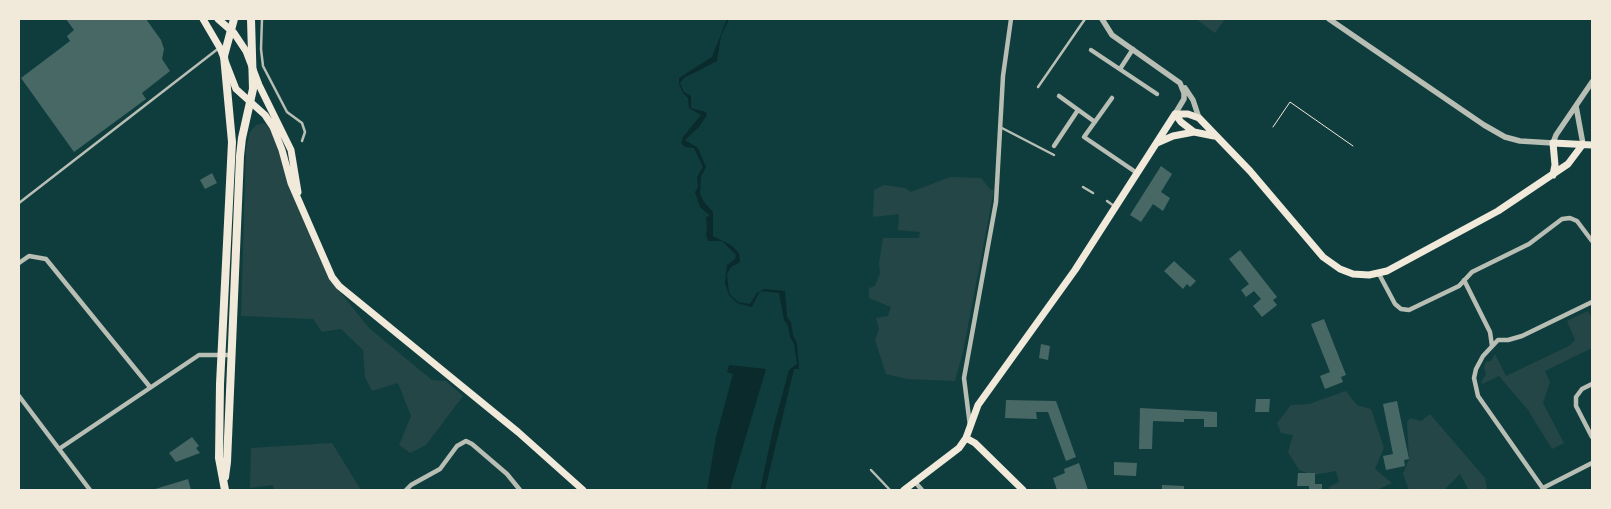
<!DOCTYPE html>
<style>
body{margin:0}
#map{position:relative;width:1611px;height:509px;overflow:hidden;background:#0f3d3e;font-family:"Crimson Pro",serif}
canvas{display:block}
.frame{position:absolute;inset:0;border:20px solid #f1e9da;pointer-events:none}
</style>
<div id="map">
<canvas width="1611" height="509"></canvas>
<div class="frame"></div>
</div>
<script>
const context = document.querySelector('canvas').getContext('2d');
context.lineJoin = 'round';
function fillPath(path, color) { context.fillStyle = color; context.fill(path, 'evenodd'); }
const shape = rows => new Path2D(rows.map(r => 'M' + r).join(''));
function stroke(path, color, width, dash) { context.strokeStyle = color; context.lineWidth = width; context.lineCap = dash ? 'butt' : 'round'; context.setLineDash(dash || []); context.stroke(path); }
fillPath(shape([
 [1196,19,1225,19,1215,33],
 [264,123,272,131,303,218,328,277,369,328,432,380,446,381,463,396,426,445,410,453,399,445,411,416,398,383,372,391,365,377,363,350,341,329,322,332,313,319,241,316,246,148,250,132,256,125],
 [950,177,981,178,990,189,994,190,963,352,955,381,907,379,886,374,875,340,879,329,876,318,888,316,891,307,869,298,869,288,875,286,880,273,879,263,883,238,919,238,920,232,898,230,899,214,873,217,874,190,884,185,905,188,911,192],
 [1588,311,1592,319,1592,348,1545,371,1550,382,1543,403,1564,443,1552,449,1528,410,1499,376,1482,384,1481,382,1486,374,1484,367,1486,362,1491,361,1495,354,1506,376,1569,346,1575,340,1567,321],
 [1346,391,1357,405,1371,409,1384,448,1375,469,1392,483,1377,490,1329,490,1329,487,1339,482,1336,471,1313,475,1299,470,1288,452,1293,435,1281,433,1277,423,1291,405,1309,404],
 [1430,414,1485,478,1487,490,1469,490,1460,474,1444,490,1409,490,1403,474,1409,459,1407,422,1410,418,1421,421],
 [332,443,361,490,274,490,273,485,250,488,251,448]
]), '#244646');
fillPath(shape([
 [727,19,729,19,721,36,717,61,684,78,680,83,684,92,691,96,691,108,706,112,707,115,699,127,685,140,698,148,706,167,701,176,700,194,704,202,713,212,713,236,731,245,739,253,740,262,731,267,727,274,729,293,738,302,750,304,757,293,764,289,785,291,787,317,791,322,793,335,797,343,799,369,794,369,765,490,760,490,774,425,789,370,797,364,794,344,790,337,788,326,784,320,779,293,760,291,752,307,737,303,729,295,725,284,726,272,727,265,735,259,736,255,722,241,708,241,706,235,707,228,706,217,710,216,700,207,695,192,698,187,697,177,703,167,694,148,685,147,681,143,683,137,701,115,689,108,688,98,683,93,679,84,679,78,712,57],
 [729,365,766,369,730,490,707,490,716,437,733,374,727,372]
]), '#0a2a2b');
fillPath(shape([
 [66,19,146,19,161,40,164,49,162,59,170,71,142,93,146,99,74,152,21,78,70,41,67,36,74,30],
 [1161,166,1172,174,1161,192,1170,198,1163,211,1153,204,1141,222,1130,215],
 [212,173,217,183,205,189,200,180],
 [1240,250,1277,297,1273,300,1277,305,1262,317,1253,306,1261,299,1254,291,1246,297,1241,290,1249,284,1229,259],
 [1174,261,1196,281,1190,287,1187,284,1183,289,1164,271],
 [1324,319,1346,375,1341,377,1343,382,1325,389,1320,376,1330,372,1311,324],
 [1041,344,1050,346,1048,360,1039,358],
 [1256,399,1270,399,1269,412,1255,412],
 [1006,400,1056,401,1076,457,1066,461,1048,412,1036,412,1037,419,1005,418],
 [1397,401,1409,459,1404,460,1405,466,1386,470,1383,456,1393,454,1383,404],
 [1140,408,1217,412,1217,427,1204,427,1204,419,1184,419,1184,422,1153,421,1152,449,1139,449],
 [192,437,199,446,196,448,200,453,176,462,169,453],
 [1114,462,1137,463,1136,476,1114,475],
 [1079,463,1088,490,1057,490,1053,478,1065,473,1064,469],
 [1298,473,1315,473,1315,484,1322,484,1322,490,1309,490,1309,486,1297,486],
 [188,479,191,490,152,490],
 [1162,485,1184,486,1184,490,1162,490]
]), '#486865');
stroke(shape([
 [1273,127,1290,102,1353,146]
]), '#f1e9da', 1);
stroke(shape([
 [262,19,261,49,263,66,287,112,302,123,305,132,302,141],
 [1038,87,1085,19],
 [1000,127,1054,155],
 [1083,187,1093,193],
 [1107,201,1114,206],
 [19,203,219,48],
 [871,470,890,490]
]), '#b8beb3', 2.5);
stroke(shape([
 [1091,50,1157,94],
 [1120,69,1133,49],
 [1059,96,1095,122],
 [1112,98,1084,137,1137,173],
 [1054,146,1078,110],
 [19,263,29,256,46,259,150,387],
 [1379,274,1395,304,1401,309,1409,310,1459,286,1472,272,1529,244,1562,219,1570,218,1577,221,1592,241],
 [1464,280,1490,332,1492,346],
 [1592,384,1582,389,1576,397,1576,406,1592,437],
 [19,396,90,490],
 [970,426,964,378,996,202,1003,76,1011,19],
 [59,449,199,355,231,355],
 [915,482,922,490],
 [1543,488,1592,463],
 [406,490,411,485,440,469,457,446,466,441,472,444,507,474,520,490],
 [1544,490,1478,396,1474,378,1476,369,1483,356,1498,340,1508,340,1522,336,1592,302]
]), '#b8beb3', 4.5);
stroke(shape([
 [1102,19,1112,35,1180,83,1184,93,1184,99,1175,114],
 [1329,19,1484,125,1505,137,1520,141,1553,143,1556,135,1592,82],
 [1185,88,1193,100,1199,118],
 [1576,106,1583,144]
]), '#b8beb3', 5.5);
stroke(shape([
 [203,19,220,48,236,89,265,115,273,127,282,150,291,183,332,277,339,286,518,432,583,490],
 [218,19,234,33,246,51,259,85,291,150,298,192],
 [1175,114,1188,114,1199,118,1250,171,1323,257,1340,269,1353,274,1369,275,1387,271,1498,211,1568,164,1583,144],
 [1175,114,1181,122,1194,132],
 [1157,143,1173,136,1194,132,1214,136],
 [1553,175,1555,165,1553,143,1592,145],
 [966,438,975,443,1023,490],
 [904,490,959,448,966,438,978,405,1075,270,1175,114]
]), '#f1e9da', 7);
stroke(shape([
 [225,477,227,462,240,156,242,138,253,89,251,19],
 [225,490,219,458,220,384,232,142,224,56,234,19]
]), '#f1e9da', 8);
</script>
